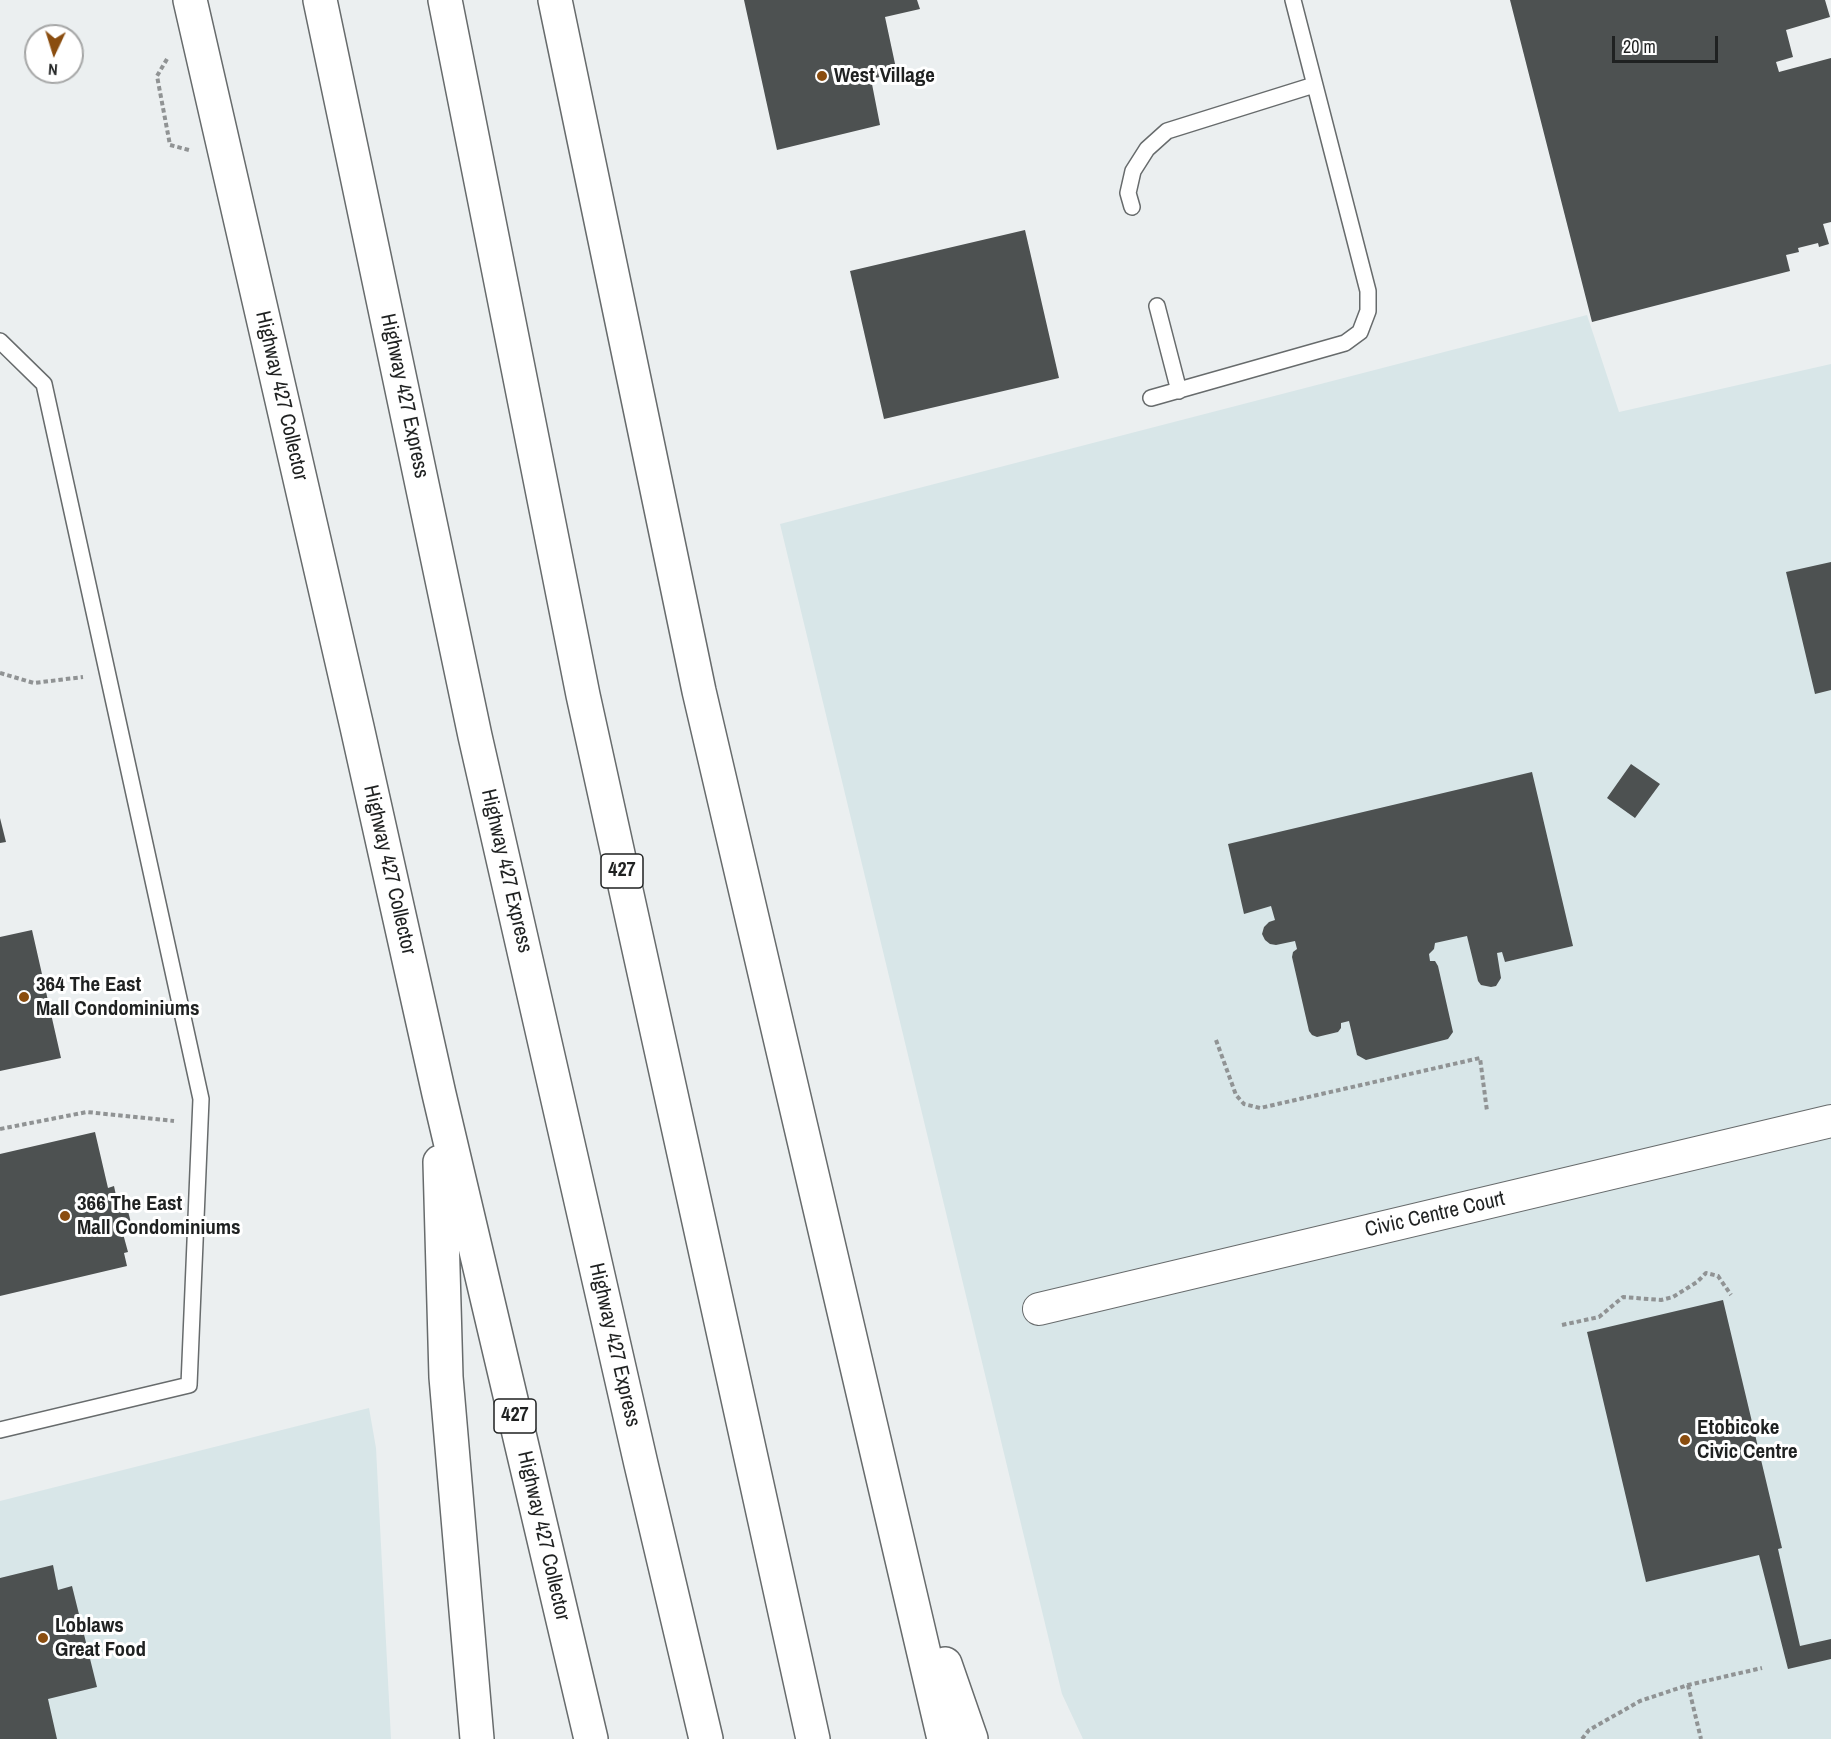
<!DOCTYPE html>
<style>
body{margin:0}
#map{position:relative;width:1831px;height:1739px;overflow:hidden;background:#ebeff0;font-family:"Archivo Narrow",sans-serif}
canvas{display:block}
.north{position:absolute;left:24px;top:24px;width:60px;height:60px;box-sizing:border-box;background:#fff;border:2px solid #a5a6a6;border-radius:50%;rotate:184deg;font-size:16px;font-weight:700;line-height:24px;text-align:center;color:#1f2121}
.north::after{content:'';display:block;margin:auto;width:21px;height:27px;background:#8a4d0f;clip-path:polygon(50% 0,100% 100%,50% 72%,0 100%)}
.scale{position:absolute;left:1612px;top:36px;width:106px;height:27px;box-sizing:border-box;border:3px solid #1f2121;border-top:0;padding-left:8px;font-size:18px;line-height:21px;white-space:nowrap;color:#1f2121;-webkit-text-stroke:4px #fff;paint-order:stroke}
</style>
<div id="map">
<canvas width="1831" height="1739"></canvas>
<div class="north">N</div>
<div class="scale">20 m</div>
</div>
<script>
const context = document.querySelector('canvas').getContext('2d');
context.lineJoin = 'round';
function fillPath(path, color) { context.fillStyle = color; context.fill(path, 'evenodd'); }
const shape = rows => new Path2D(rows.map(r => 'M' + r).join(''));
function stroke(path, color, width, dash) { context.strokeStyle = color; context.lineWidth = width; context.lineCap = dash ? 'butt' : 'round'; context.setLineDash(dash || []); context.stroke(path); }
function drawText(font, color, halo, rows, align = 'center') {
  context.font = font + ' "Archivo Narrow",sans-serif'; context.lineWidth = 6; context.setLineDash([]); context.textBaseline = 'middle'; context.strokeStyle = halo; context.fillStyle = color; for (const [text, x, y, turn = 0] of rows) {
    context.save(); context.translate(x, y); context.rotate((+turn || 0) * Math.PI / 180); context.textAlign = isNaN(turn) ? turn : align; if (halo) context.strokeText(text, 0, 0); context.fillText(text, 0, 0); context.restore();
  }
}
fillPath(shape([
 [1587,315,1619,412,1831,364,1831,1739,1083,1739,1062,1694,780,524],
 [369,1408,376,1448,391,1739,0,1739,0,1501]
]), '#d8e6e8');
fillPath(shape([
 [744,0,917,0,920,9,885,17,897,73,871,79,880,125,777,150],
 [1510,0,1825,0,1830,17,1786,30,1793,57,1776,62,1779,72,1831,58,1831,222,1823,224,1829,244,1819,247,1818,243,1798,248,1799,252,1786,255,1790,271,1592,322],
 [1025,230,1059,378,884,419,850,271],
 [1831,562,1831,690,1815,694,1786,572],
 [1631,764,1660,784,1635,818,1607,798],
 [1532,772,1573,946,1505,962,1502,952,1497,953,1501,978,1496,986,1491,987,1481,985,1478,981,1467,936,1435,943,1434,949,1429,954,1430,961,1435,961,1438,966,1453,1032,1448,1039,1366,1060,1357,1055,1349,1021,1341,1023,1341,1028,1338,1032,1317,1037,1312,1035,1309,1031,1292,957,1293,952,1297,949,1295,941,1276,945,1270,944,1265,940,1262,934,1264,927,1269,922,1275,920,1271,906,1244,914,1228,844],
 [0,818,6,842,0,843],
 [32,930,61,1058,0,1071,0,937],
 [95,1132,108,1188,114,1186,118,1205,126,1203,132,1227,122,1230,128,1252,124,1253,127,1266,0,1296,0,1154],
 [1723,1300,1782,1548,1778,1549,1800,1646,1831,1639,1831,1659,1788,1669,1759,1555,1646,1582,1587,1332],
 [53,1565,58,1590,72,1586,97,1687,48,1699,57,1739,0,1739,0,1578]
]), '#4d5151');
const lane = shape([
 [1132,207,1128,193,1133,171,1147,149,1167,131,1314,85],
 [1157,306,1179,391],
 [0,341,44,384,201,1099,189,1385,0,1430],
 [1151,398,1345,343,1360,332,1368,311,1368,291,1293,0]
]);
const street = shape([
 [1039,1309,1831,1121]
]);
const highway = shape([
 [190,0,357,727,439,1094,591,1739],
 [320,0,475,736,641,1464,706,1739],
 [445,0,583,695,813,1739],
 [555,0,699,691,944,1739],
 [440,1162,446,1377,477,1739],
 [945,1664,971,1739]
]);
stroke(lane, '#676b6c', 18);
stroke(street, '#676b6c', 34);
stroke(highway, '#676b6c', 36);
stroke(shape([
 [167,59,157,76,170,145,189,150],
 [0,673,34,683,83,677],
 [1216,1040,1236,1095,1244,1104,1260,1108,1480,1058,1487,1111],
 [0,1129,87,1112,174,1121],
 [1562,1325,1599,1317,1623,1297,1661,1300,1673,1297,1697,1282,1706,1273,1718,1276,1731,1295],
 [1688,1685,1701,1739],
 [1582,1739,1589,1730,1640,1701,1688,1685,1762,1668]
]), '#909394', 4, [4.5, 3]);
stroke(lane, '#fff', 15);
stroke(street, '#fff', 32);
stroke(highway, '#fff', 33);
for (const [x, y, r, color] of [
 [822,76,6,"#8a4d0f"],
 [24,997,6,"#8a4d0f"],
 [65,1216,6,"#8a4d0f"],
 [1685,1440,6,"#8a4d0f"],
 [43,1638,6,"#8a4d0f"]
]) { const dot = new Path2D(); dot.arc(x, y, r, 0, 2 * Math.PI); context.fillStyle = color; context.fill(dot); stroke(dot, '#fff', 2); }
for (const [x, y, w] of [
 [622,871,42],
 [515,1416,42]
]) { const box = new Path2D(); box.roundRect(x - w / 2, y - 17, w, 34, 4.5); context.fillStyle = '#fff'; context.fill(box); stroke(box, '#1f2121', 1.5); }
drawText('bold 20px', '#1f2121', null, [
 ["427",622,871],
 ["427",515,1416]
]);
drawText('bold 21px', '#1f2121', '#fff', [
 ["West Village",834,76],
 ["364 The East",36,985],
 ["Mall Condominiums",36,1009],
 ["366 The East",77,1204],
 ["Mall Condominiums",77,1228],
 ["Etobicoke",1697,1428],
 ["Civic Centre",1697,1452],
 ["Loblaws",55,1626],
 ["Great Food",55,1650]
], 'left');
drawText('21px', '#1f2121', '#fff', [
 ["Highway 427 Collector",281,396,77],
 ["Highway 427 Express",404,396,78],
 ["Highway 427 Collector",389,870,77],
 ["Highway 427 Express",506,871,77],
 ["Civic Centre Court",1435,1215,-13],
 ["Highway 427 Express",614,1345,77],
 ["Highway 427 Collector",543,1536,77]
]);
</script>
